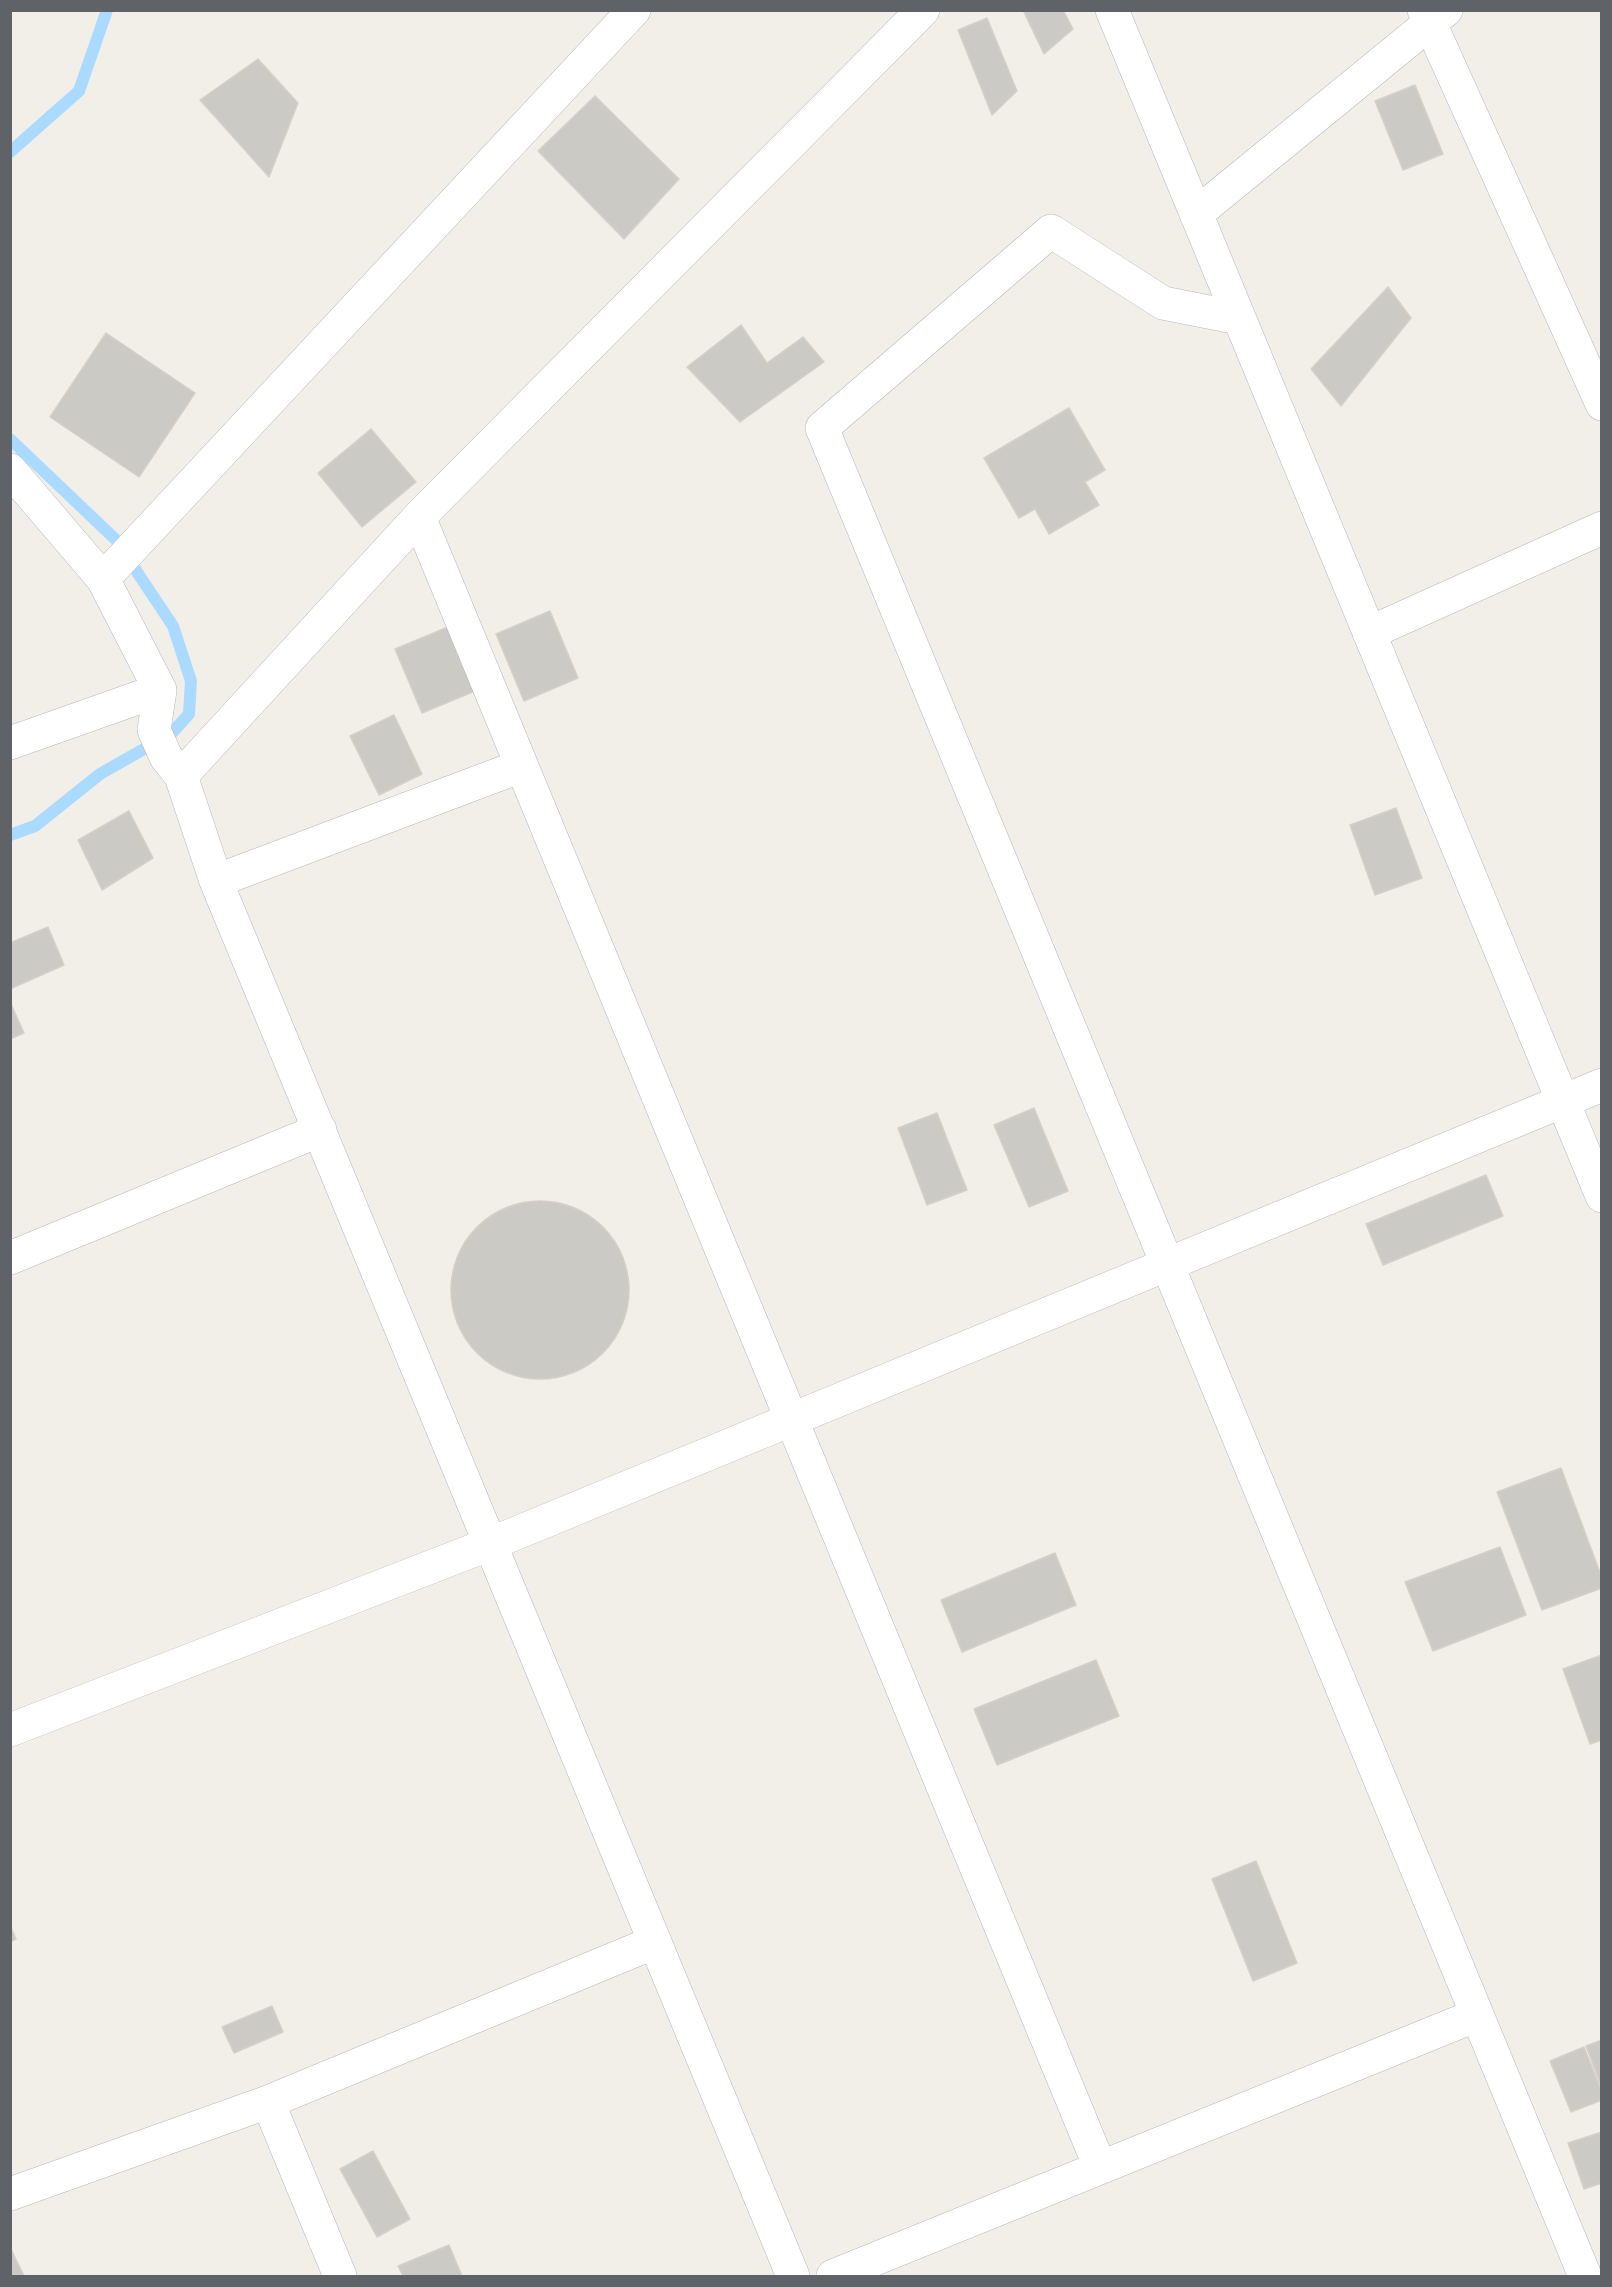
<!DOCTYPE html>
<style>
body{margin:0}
#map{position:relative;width:1612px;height:2287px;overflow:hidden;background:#f1efe8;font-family:Cabin,sans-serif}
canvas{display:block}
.frame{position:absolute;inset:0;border:12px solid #5f6368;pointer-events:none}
</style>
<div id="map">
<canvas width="1612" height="2287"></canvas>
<div class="frame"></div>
</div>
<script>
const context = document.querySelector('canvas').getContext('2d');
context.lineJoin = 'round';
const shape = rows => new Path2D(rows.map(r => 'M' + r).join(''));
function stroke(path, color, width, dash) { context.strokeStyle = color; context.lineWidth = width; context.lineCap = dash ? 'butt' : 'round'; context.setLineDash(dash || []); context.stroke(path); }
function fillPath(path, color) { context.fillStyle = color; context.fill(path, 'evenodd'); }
stroke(shape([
 [10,152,79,91,107,10],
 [10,439,115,539],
 [10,835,35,826,100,774,172,733,189,714,191,681,173,626,133,566]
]), '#aadaff', 12);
const building = shape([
 [1023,10,1063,10,1073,29,1044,54,1023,10],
 [987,18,1017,91,992,115,958,30,987,18],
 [258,59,298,103,269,177,200,100,258,59],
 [1415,85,1443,154,1403,170,1375,101,1415,85],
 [595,96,679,179,624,239,538,151,595,96],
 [1388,287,1411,318,1341,406,1311,369,1388,287],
 [741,325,767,363,803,337,824,362,740,422,687,367,741,325],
 [106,333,195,393,139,477,50,417,106,333],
 [1069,408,1105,470,1085,482,1099,505,1049,534,1035,509,1019,518,984,458,1069,408],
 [371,429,416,482,362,527,318,473,371,429],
 [550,611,578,678,524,701,496,634,550,611],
 [448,627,475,691,422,713,395,649,448,627],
 [394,715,422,774,379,795,350,736,394,715],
 [1396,808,1422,878,1375,895,1350,825,1396,808],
 [129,811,153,858,102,890,78,840,129,811],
 [48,927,64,965,10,989,10,943,48,927],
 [10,1002,24,1033,10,1039,10,1002],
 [1034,1108,1068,1191,1029,1207,994,1125,1034,1108],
 [937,1113,967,1190,927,1205,898,1128,937,1113],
 [1486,1175,1503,1216,1383,1265,1366,1224,1486,1175],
 '451 1290a89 89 0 1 1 178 0a89 89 0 1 1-178 0Z',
 [1561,1468,1602,1578,1602,1588,1542,1610,1497,1492,1561,1468],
 [1500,1547,1526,1615,1433,1651,1405,1582,1500,1547],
 [1055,1553,1076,1605,962,1652,941,1600,1055,1553],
 [1602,1655,1602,1740,1590,1744,1563,1669,1602,1655],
 [1096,1660,1119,1716,997,1765,974,1709,1096,1660],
 [1256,1861,1297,1963,1253,1981,1212,1879,1256,1861],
 [10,1925,16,1939,10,1942,10,1925],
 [272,2006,283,2032,234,2053,222,2027,272,2006],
 [1602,2040,1602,2083,1600,2083,1586,2046,1602,2040],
 [1584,2047,1602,2092,1602,2100,1571,2112,1550,2061,1584,2047],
 [1602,2132,1602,2183,1584,2189,1568,2143,1602,2132],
 [373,2151,410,2219,377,2237,340,2169,373,2151],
 [449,2245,462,2276,403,2276,398,2266,449,2245],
 [10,2247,24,2276,10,2276,10,2247]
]);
fillPath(building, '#cccac5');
stroke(building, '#d6d1c6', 1.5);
const minor = shape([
 [1112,10,1602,1196],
 [1424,10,1602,404],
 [1196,214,1446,10],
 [1239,318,1163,303,1051,231,822,428,1585,2276],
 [10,470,103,579,160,690,154,730,166,757,181,776,216,881,793,2276],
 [419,517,1100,2167],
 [103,579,634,10],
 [1369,633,1602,528],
 [10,743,160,690],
 [181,776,419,517,923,10],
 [216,881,521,766],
 [10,1258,320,1130],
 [10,1730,490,1544,1602,1085],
 [268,2102,340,2276],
 [10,2194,268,2102,655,1942],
 [833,2276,1477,2015]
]);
stroke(minor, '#b5b8bc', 34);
stroke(minor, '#fff', 33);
</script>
